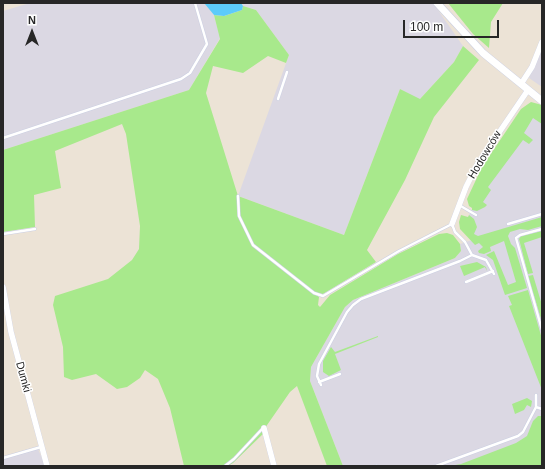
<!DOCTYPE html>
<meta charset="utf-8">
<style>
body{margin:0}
#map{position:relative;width:545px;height:469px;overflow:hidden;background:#ece3d6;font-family:Helvetica,sans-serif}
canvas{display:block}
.frame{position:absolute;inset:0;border:4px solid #272727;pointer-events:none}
.north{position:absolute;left:12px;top:12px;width:40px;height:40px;-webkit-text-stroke:3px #fff;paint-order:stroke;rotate:0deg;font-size:11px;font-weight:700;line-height:16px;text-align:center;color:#272727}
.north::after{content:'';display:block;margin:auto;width:14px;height:18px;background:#272727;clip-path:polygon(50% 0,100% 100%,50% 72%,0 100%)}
.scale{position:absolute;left:403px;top:20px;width:96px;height:18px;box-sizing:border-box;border:2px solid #272727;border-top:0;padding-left:5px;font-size:12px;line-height:14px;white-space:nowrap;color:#272727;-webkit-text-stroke:3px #fff;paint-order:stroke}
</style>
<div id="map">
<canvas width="545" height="469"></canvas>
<div class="frame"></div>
<div class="north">N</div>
<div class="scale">100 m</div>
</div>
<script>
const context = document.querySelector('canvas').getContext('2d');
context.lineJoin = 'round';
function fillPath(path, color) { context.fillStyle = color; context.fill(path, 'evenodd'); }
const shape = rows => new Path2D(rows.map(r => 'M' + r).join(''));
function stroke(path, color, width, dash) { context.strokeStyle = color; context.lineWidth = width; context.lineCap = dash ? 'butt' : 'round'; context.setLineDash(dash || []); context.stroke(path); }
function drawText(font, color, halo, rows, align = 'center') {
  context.font = font + ' Helvetica,sans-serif'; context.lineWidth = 3; context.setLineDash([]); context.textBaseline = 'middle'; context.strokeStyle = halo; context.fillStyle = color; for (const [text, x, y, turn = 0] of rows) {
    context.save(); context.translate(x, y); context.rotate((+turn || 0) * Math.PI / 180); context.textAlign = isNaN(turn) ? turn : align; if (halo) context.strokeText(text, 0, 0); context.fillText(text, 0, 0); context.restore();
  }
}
fillPath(shape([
 [30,3,204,3,214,15,220,38,189,90,3,150,3,11],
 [241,3,433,3,463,46,454,62,419,100,400,89,344,235,238,196,289,55,256,10,243,6],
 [542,46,542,87,529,78],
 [530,114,542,117,542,446,482,466,343,466,310,381,311,367,345,307,353,300,455,258,461,251,460,244,472,240,468,217,497,160],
 [38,449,45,466,3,466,3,459]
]), '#dbd8e3');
fillPath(shape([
 [448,3,503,3,491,22,489,48,473,34],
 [243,6,256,10,289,55,286,63,268,56,243,73,213,66,206,93,238,196,344,235,400,89,420,99,454,62,463,46,479,60,434,117,405,180,367,250,376,262,323,294,314,293,319,297,318,305,320,307,330,295,398,254,439,234,447,233,453,235,460,244,461,251,455,258,353,300,345,307,311,367,310,381,343,466,327,466,297,386,290,392,265,428,264,433,233,463,228,466,184,466,170,408,158,379,145,370,140,378,127,387,117,389,96,374,72,380,64,377,63,347,53,305,55,296,108,279,132,260,139,249,140,226,126,134,122,124,55,151,61,188,34,195,35,227,3,232,3,150,189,90,220,39,214,15,224,16,242,10],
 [531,102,542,105,542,124,533,118,524,133,533,140,529,144,523,140,488,187,491,190,483,202,487,205,485,207,477,211,472,210,472,208,469,206,467,199,482,167,521,109],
 [461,215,468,217,469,215,474,219,477,227,474,234,478,236,542,217,542,226,528,230,520,229,510,232,508,236,511,244,515,248,527,288,505,295,493,260,486,255,494,251,508,285,516,282,504,241,490,247,491,251,484,254,479,253,478,251,483,247,479,243,475,245,460,229,459,222],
 [542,231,542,237,524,243,533,273,528,274,519,239,521,236],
 [477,262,486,267,487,271,485,267,464,276,460,266],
 [533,275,542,305,542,322,528,276],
 [528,290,542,339,542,390,509,306,512,305,508,296],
 [378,336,378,337,335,354,341,370,329,376,323,372,323,361,331,347,335,352],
 [527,398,532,401,531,407,527,405,524,410,515,414,512,404],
 [538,416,542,416,542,466,450,466,461,464,516,443,527,436,533,421]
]), '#a8e98c');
fillPath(shape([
 [204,3,241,3,243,6,242,10,224,16,214,15]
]), '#5ccbfa');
const service = shape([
 [278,99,287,72],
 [3,138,181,79,190,73,207,44,195,3],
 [238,196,239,216,253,245,314,293,323,296,399,251,452,224,455,232,465,242,472,255,486,260,494,274],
 [459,205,476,215],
 [508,224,542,214],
 [542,229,520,235,516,238,542,330],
 [3,234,35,229],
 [466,282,493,271],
 [319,382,340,374],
 [321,385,317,376,319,364,347,312,353,305,361,299,460,261,472,255],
 [536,407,542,409],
 [3,458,41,447],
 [225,466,234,459,263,428],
 [376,466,377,466],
 [436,466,518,436,523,432,536,407,536,395]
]);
const minor = shape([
 [521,84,532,67,542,42],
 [452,224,466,187,477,165,528,90],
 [3,287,11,332,47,466],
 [264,428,274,466]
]);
const tertiary = shape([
 [437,3,483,53,542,101]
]);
stroke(service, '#cbcfe2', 3.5);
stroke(minor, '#cbcfe2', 6);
stroke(tertiary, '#cbcfe2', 8);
stroke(service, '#fff', 2.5);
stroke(minor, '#fff', 5.5);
stroke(tertiary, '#fff', 7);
drawText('11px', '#272727', '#fff', [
 ["Hodowców",485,155,-59],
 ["Dumki",23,377,75]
]);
</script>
